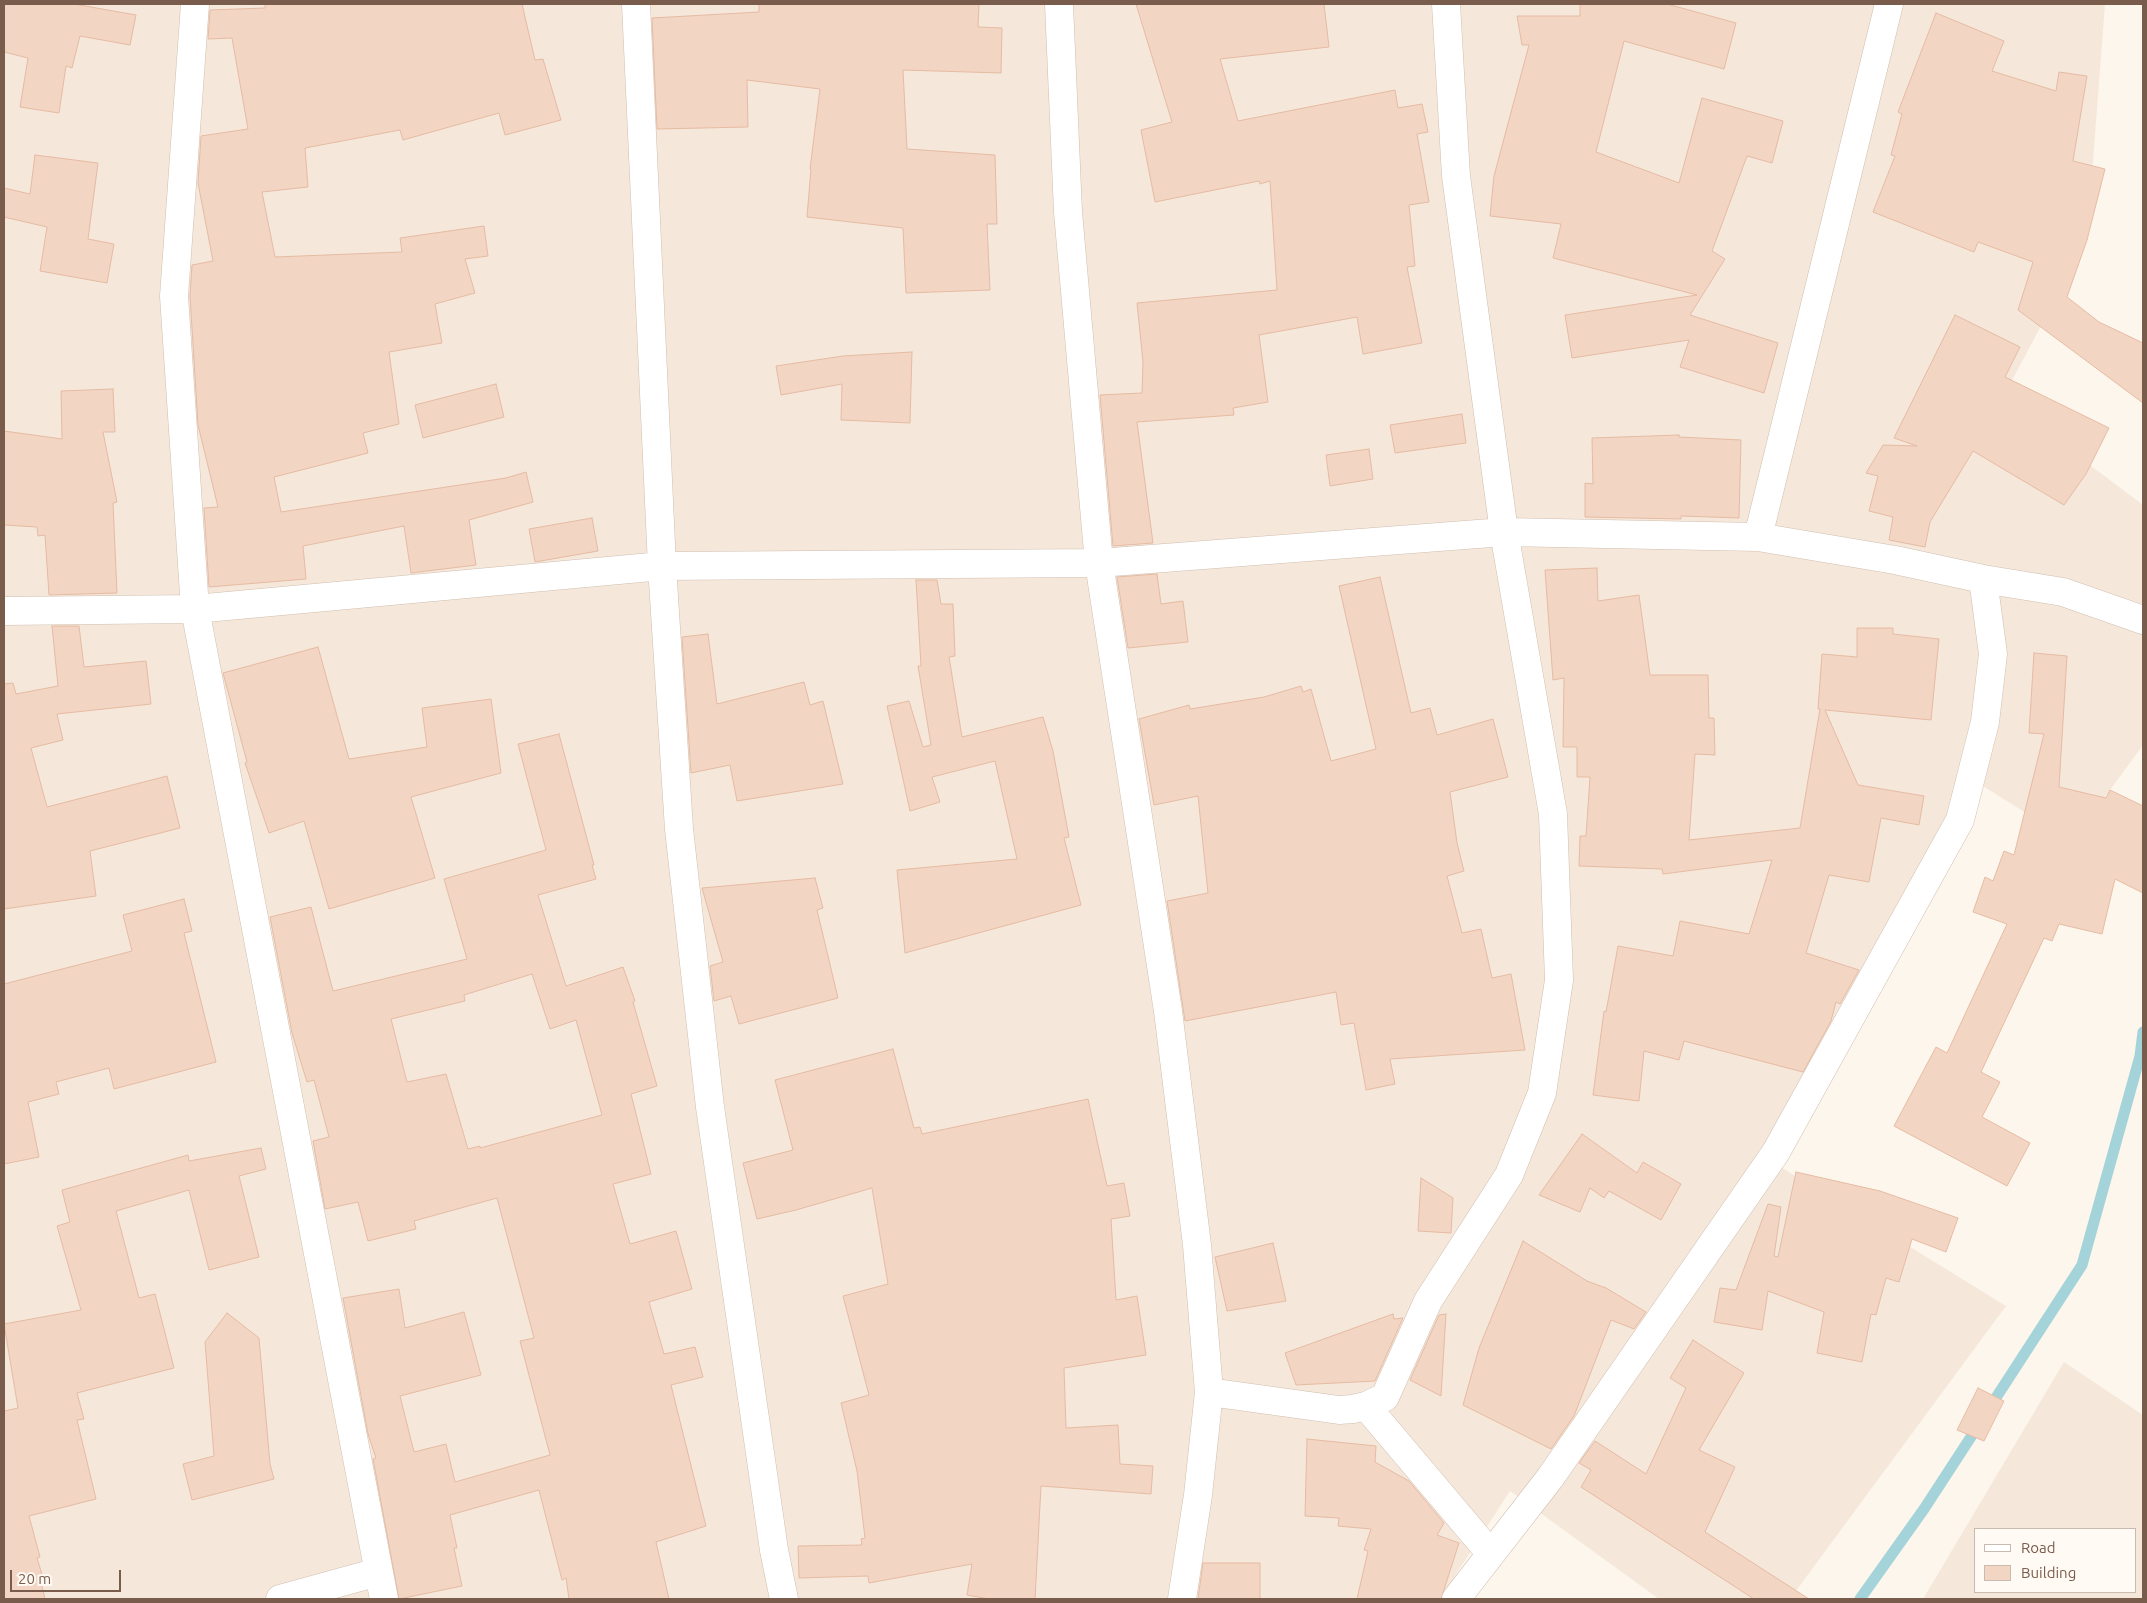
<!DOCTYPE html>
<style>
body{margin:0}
#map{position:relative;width:2147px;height:1603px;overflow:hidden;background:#fdf6ec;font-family:Ubuntu,sans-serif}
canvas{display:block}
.frame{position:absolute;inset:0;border:5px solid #7a5c4d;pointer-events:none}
.legend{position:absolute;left:1974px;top:1528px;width:162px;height:65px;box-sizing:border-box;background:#fffaf3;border:1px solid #cabbb1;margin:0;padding:6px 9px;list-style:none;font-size:15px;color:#7a5c4d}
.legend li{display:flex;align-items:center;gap:10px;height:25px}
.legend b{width:25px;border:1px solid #cabbb1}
.scale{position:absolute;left:10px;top:1570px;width:111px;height:22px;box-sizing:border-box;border:2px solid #7a5c4d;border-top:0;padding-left:6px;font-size:15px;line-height:18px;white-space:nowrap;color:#7a5c4d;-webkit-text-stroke:4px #fffaf3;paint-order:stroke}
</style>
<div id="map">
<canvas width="2147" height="1603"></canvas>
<div class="frame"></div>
<ul class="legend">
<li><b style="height:6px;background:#fff"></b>Road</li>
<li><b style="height:14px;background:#f3d5c3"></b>Building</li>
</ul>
<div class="scale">20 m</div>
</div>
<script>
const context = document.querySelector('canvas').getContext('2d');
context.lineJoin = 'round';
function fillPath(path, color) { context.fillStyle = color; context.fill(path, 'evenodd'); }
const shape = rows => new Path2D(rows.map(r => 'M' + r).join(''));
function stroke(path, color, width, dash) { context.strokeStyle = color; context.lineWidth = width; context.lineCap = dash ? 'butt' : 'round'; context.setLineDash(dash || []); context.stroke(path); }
fillPath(shape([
 [4,4,2105,4,2087,240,2002,399,2143,505,2143,745,2072,842,1975,781,1766,1158,2006,1306,1790,1599,1659,1599,1510,1491,1440,1599,4,1599],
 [2064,1362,2143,1415,2143,1599,1923,1599],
 [1976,1529,2136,1529,2136,1592,1976,1592]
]), '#f5e8da');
stroke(shape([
 [1988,1410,2082,1265,2140,1056,2143,1032],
 [1860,1599,1924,1509,1980,1423]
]), '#a5d3da', 11);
const building = shape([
 [4,4,74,4,136,15,130,45,80,36,72,68,66,66,59,113,20,107,28,58,4,52,4,4],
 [265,4,522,4,535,60,543,59,561,120,505,135,499,113,403,140,400,130,305,148,308,187,262,192,275,257,402,252,400,238,484,226,488,256,465,259,475,293,435,304,442,343,389,352,399,424,363,433,368,453,274,477,281,512,506,478,526,472,533,502,469,520,476,565,411,573,404,526,303,546,306,579,209,587,204,508,218,507,198,425,190,296,192,265,213,261,198,183,201,136,248,129,232,38,208,39,210,10,265,8,265,4],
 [759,4,979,4,978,27,1002,28,1001,73,903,70,907,149,995,155,997,224,987,224,990,290,906,293,903,228,807,217,811,169,810,169,820,89,747,80,748,127,657,129,652,18,759,12,759,4],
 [1136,4,1324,4,1329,47,1220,59,1238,121,1395,90,1398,108,1422,104,1428,132,1417,134,1429,202,1409,205,1415,266,1407,267,1422,343,1363,354,1357,317,1259,335,1268,402,1233,408,1234,415,1137,422,1153,543,1113,546,1100,395,1142,393,1143,362,1137,303,1277,290,1270,181,1260,184,1259,181,1155,202,1141,130,1172,122,1136,4],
 [1580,4,1667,4,1736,23,1724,69,1624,41,1596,152,1679,183,1702,98,1783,121,1772,163,1747,156,1712,251,1725,259,1690,315,1778,343,1764,393,1680,367,1689,340,1572,358,1565,315,1697,295,1553,258,1561,224,1490,216,1494,176,1529,45,1522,45,1517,16,1580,16,1580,4],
 [1936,13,2004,41,1992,71,2056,91,2059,72,2087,76,2073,161,2105,169,2087,240,2067,297,2099,322,2143,343,2143,403,2018,310,2033,262,1978,242,1974,252,1873,212,1895,156,1891,155,1902,114,1898,112,1936,13],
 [35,155,98,163,88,239,114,244,107,283,40,271,47,227,4,217,4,188,30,194,35,155],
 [1955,315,2020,347,2005,377,2109,428,2086,474,2064,505,1973,451,1930,522,1925,547,1889,540,1893,517,1869,511,1878,476,1866,473,1883,445,1917,446,1894,438,1955,315],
 [912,352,910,423,841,420,842,384,781,395,776,366,843,356,912,352],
 [496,384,504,417,423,438,415,405,496,384],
 [113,389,115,432,103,432,117,502,113,503,117,593,49,595,45,535,38,536,37,527,4,525,4,431,62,439,61,391,113,389],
 [1462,414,1466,443,1395,453,1390,425,1462,414],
 [1679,435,1679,437,1741,440,1739,518,1681,516,1681,519,1585,517,1585,483,1593,484,1592,438,1679,435],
 [1369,449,1373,479,1330,486,1326,455,1369,449],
 [592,518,598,551,535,562,529,529,592,518],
 [1597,568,1598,601,1639,595,1650,675,1708,675,1709,718,1714,718,1715,755,1695,754,1689,840,1800,828,1820,709,1818,709,1822,654,1857,657,1857,628,1893,628,1893,634,1939,639,1931,720,1825,710,1858,785,1924,796,1919,825,1881,818,1869,882,1829,875,1806,953,1859,970,1840,1004,1836,1002,1831,1021,1803,1072,1684,1041,1679,1060,1644,1051,1639,1101,1593,1095,1604,1011,1606,1012,1618,946,1673,956,1680,921,1749,934,1772,860,1663,874,1662,869,1579,866,1580,836,1586,836,1590,777,1577,777,1577,747,1563,747,1564,678,1553,680,1545,570,1597,568],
 [1157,574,1161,604,1183,601,1188,642,1128,648,1117,577,1157,574],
 [1380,577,1411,713,1430,708,1437,735,1493,719,1508,777,1450,792,1457,843,1464,871,1447,876,1462,933,1481,929,1492,978,1511,974,1525,1050,1390,1059,1395,1084,1366,1090,1354,1023,1341,1025,1336,992,1185,1021,1167,901,1208,893,1198,796,1154,805,1139,719,1189,705,1190,709,1264,697,1301,686,1303,692,1311,689,1331,761,1376,749,1339,586,1380,577],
 [916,580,937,580,941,604,953,604,955,656,949,657,962,737,1043,717,1053,751,1069,837,1064,838,1081,905,905,953,897,870,1017,859,995,761,932,777,940,802,910,811,887,706,909,701,923,747,931,745,918,666,921,666,916,580],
 [52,626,79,626,84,667,146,661,151,704,57,714,63,740,31,748,47,807,167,776,180,828,90,851,96,896,4,909,4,684,13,683,16,694,58,686,52,626],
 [708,634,717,704,804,682,810,705,823,701,843,784,737,801,730,765,691,773,682,637,708,634],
 [318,647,349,759,427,747,422,708,491,699,501,773,411,797,435,878,329,909,304,821,269,833,245,763,247,762,223,673,318,647],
 [2034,653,2067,656,2059,787,2106,798,2110,790,2143,806,2143,893,2115,879,2102,934,2059,924,2052,941,2044,938,1981,1072,2000,1082,1982,1117,2030,1143,2007,1186,1894,1126,1936,1047,1947,1053,2007,924,1973,912,1985,877,1993,881,2004,851,2014,855,2044,734,2029,733,2034,653],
 [559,734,594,865,592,865,596,879,538,895,566,986,623,967,635,1001,633,1002,657,1086,631,1094,651,1174,613,1184,630,1244,676,1231,692,1289,649,1302,664,1354,695,1347,703,1377,671,1385,706,1526,656,1542,669,1599,569,1599,566,1578,562,1580,539,1490,450,1515,457,1548,454,1548,462,1586,399,1599,373,1459,376,1458,368,1434,343,1298,399,1289,405,1328,464,1312,481,1375,400,1396,414,1452,446,1444,455,1482,550,1455,520,1341,534,1338,497,1198,414,1221,416,1229,368,1241,358,1202,325,1209,313,1141,329,1137,314,1080,307,1082,292,1033,270,917,311,907,333,991,467,959,444,879,546,850,518,744,559,734],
 [532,974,550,1029,576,1020,602,1115,480,1148,480,1146,468,1149,446,1074,407,1082,391,1019,465,1001,464,995,532,974],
 [815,878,823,908,817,910,838,998,739,1024,731,996,714,1001,710,966,723,962,702,888,815,878],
 [184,899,192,931,184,933,216,1062,114,1089,109,1068,56,1082,59,1094,28,1102,39,1157,4,1164,4,984,132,951,123,915,184,899],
 [893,1049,914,1128,920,1127,922,1134,1088,1099,1107,1186,1124,1183,1130,1216,1111,1219,1116,1300,1137,1296,1146,1355,1064,1368,1066,1428,1118,1425,1120,1464,1153,1466,1151,1494,1041,1486,1035,1599,989,1599,967,1595,972,1564,869,1583,868,1576,799,1578,798,1546,862,1545,861,1539,865,1538,857,1471,841,1403,869,1395,843,1296,888,1284,872,1188,796,1210,757,1219,743,1163,793,1150,775,1080,893,1049],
 [1582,1134,1637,1173,1643,1162,1681,1184,1661,1220,1609,1191,1604,1198,1590,1188,1580,1212,1539,1195,1582,1134],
 [261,1148,266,1169,239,1176,259,1257,209,1270,189,1190,116,1211,139,1298,155,1294,174,1368,77,1393,84,1419,77,1420,96,1499,29,1516,40,1557,37,1558,44,1581,41,1582,45,1599,4,1599,4,1411,18,1408,4,1324,81,1310,57,1226,70,1222,62,1190,188,1155,189,1161,261,1148],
 [1796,1172,1880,1191,1958,1218,1946,1252,1912,1239,1899,1282,1886,1278,1876,1315,1871,1314,1862,1362,1817,1353,1824,1312,1768,1291,1762,1330,1714,1322,1720,1288,1736,1290,1768,1204,1781,1207,1774,1256,1778,1257,1796,1172],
 [1421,1178,1453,1198,1451,1233,1418,1231,1421,1178],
 [1523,1241,1587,1281,1606,1288,1646,1312,1634,1329,1611,1320,1574,1416,1551,1449,1463,1405,1479,1348,1523,1241],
 [1273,1243,1286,1301,1227,1311,1215,1257,1273,1243],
 [227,1313,259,1338,270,1464,274,1479,192,1500,183,1464,214,1456,205,1342,227,1313],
 [1393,1314,1394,1319,1403,1318,1375,1381,1296,1385,1285,1353,1393,1314],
 [1446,1314,1441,1396,1410,1380,1439,1315,1446,1314],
 [1693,1340,1744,1373,1699,1450,1735,1467,1705,1532,1809,1599,1754,1599,1581,1487,1591,1470,1579,1463,1595,1441,1646,1474,1686,1388,1670,1378,1693,1340],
 [1978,1388,2004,1401,1984,1441,1957,1430,1978,1388],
 [1307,1439,1376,1446,1375,1462,1409,1481,1444,1523,1437,1535,1459,1543,1441,1599,1357,1599,1368,1551,1364,1550,1371,1529,1338,1526,1339,1518,1305,1516,1307,1439],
 [1203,1563,1260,1563,1260,1599,1198,1599,1203,1563]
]);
fillPath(building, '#f3d5c3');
stroke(building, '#e6bba3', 1);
const street = shape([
 [195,4,174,296,195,609,384,1599],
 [636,4,662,566,679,829,710,1107,774,1550,784,1599],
 [1059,4,1068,212,1099,563,1168,1011,1197,1245,1209,1392,1198,1495,1182,1599],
 [1758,537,1889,4],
 [4,611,195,609,662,566,1099,563,1504,532,1758,537,1895,560,1983,579,2063,592,2143,620],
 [1209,1392,1339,1410,1353,1409,1366,1406,1385,1397,1428,1301,1509,1175,1542,1093,1559,980,1553,814,1504,532,1456,176,1446,4],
 [1366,1406,1491,1554],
 [280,1599,378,1572],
 [1456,1599,1550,1478,1776,1152,1960,820,1985,722,1993,654,1983,579]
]);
stroke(street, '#d1beb0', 29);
stroke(street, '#fff', 28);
</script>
